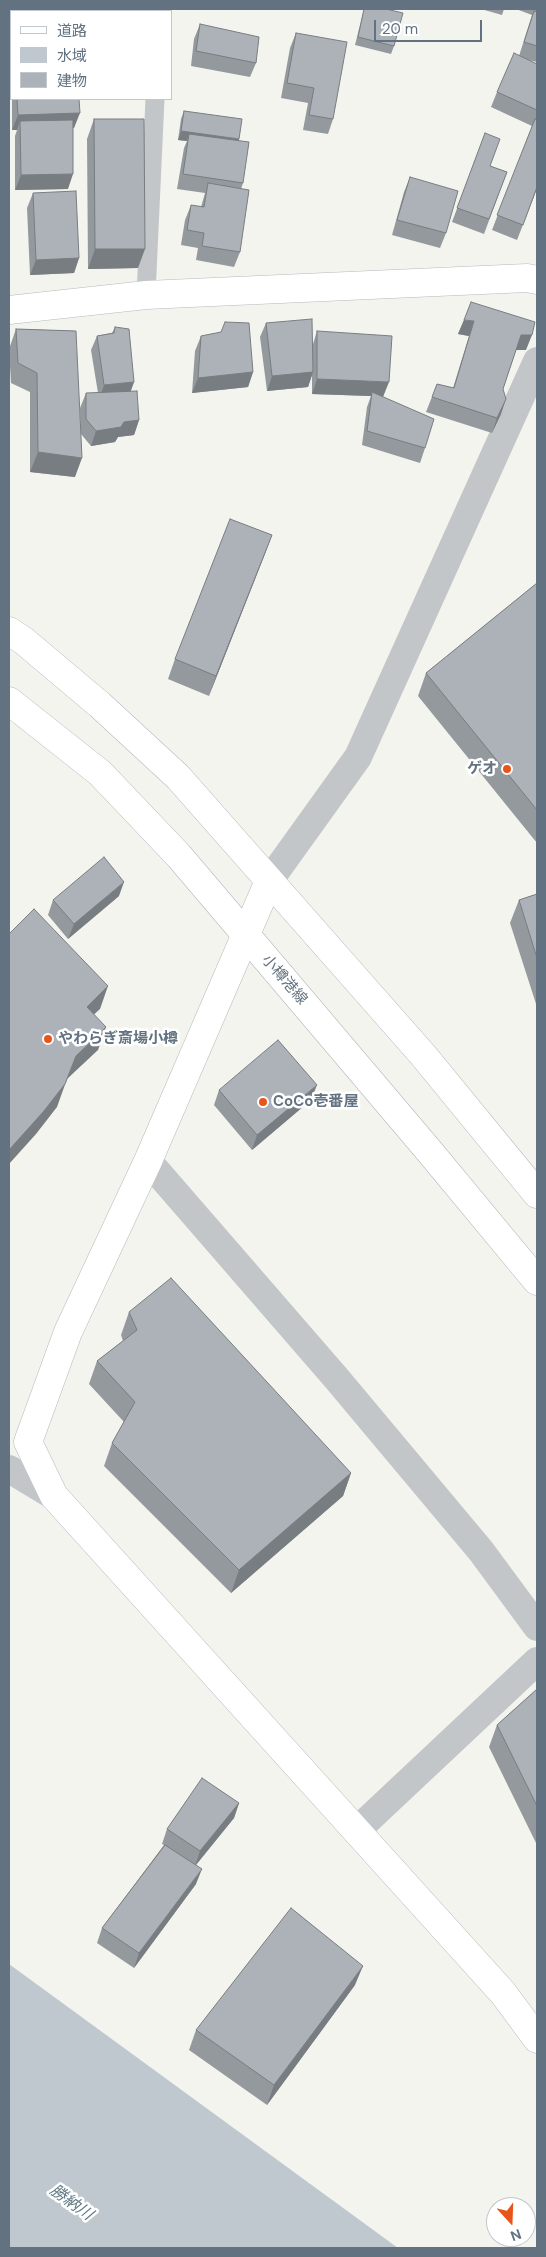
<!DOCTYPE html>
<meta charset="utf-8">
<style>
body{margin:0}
#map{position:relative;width:546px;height:2257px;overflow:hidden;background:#f4f4ef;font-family:"DM Sans","Noto Sans JP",sans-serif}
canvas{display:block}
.frame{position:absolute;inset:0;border:10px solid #627281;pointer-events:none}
.legend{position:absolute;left:10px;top:10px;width:162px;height:90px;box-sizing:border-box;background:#fff;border:1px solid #c0c7cd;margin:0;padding:6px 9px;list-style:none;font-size:15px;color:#627281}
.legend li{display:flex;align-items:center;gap:10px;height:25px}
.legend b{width:25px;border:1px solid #c0c7cd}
.north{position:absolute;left:486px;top:2197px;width:50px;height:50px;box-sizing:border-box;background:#fff;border:1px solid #c0c7cd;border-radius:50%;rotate:160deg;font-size:14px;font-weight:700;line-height:20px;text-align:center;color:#627281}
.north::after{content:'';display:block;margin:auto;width:18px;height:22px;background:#e8551b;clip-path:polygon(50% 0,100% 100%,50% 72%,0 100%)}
.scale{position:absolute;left:374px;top:20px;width:108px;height:22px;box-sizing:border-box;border:2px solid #627281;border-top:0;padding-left:6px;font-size:15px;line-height:18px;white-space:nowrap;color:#627281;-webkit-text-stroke:4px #fff;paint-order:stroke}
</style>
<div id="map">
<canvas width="546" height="2257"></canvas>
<div class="frame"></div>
<ul class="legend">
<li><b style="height:6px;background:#fff"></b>道路</li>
<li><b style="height:14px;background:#bec8ce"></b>水域</li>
<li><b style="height:14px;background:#acb2b8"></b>建物</li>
</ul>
<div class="north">N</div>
<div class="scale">20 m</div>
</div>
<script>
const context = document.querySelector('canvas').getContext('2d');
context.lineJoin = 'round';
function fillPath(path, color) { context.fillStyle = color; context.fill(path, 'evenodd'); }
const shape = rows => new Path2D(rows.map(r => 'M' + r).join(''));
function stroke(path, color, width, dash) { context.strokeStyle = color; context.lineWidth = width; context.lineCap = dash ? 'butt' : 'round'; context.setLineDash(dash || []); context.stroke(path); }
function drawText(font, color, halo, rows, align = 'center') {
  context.font = font + ' "DM Sans","Noto Sans JP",sans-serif'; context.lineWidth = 5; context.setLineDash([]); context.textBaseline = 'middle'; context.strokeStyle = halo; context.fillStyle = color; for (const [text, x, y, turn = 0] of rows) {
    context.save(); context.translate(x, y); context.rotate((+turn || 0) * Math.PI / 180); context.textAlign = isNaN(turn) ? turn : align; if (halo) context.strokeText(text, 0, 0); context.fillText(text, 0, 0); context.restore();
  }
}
fillPath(shape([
 [9,1964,398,2248,9,2248]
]), '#bec8ce');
const secondary = shape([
 [9,310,146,295,527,278,537,280],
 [269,881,148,1161,68,1332,28,1442,54,1496,503,1993,537,2039]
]);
const primary = shape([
 [9,631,24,641,100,705,178,777,423,1055,537,1194],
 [9,701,100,773,179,856,430,1152,537,1281]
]);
stroke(secondary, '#b5b9bd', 29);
stroke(primary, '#b3b7bb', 29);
stroke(shape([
 [159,11,160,9],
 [146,295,155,99]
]), '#c3c6c9', 19);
stroke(shape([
 [269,881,358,757,537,361],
 [148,1161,337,1379,481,1551,537,1627],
 [9,1469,54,1496],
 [356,1831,537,1661]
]), '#c3c6c9', 28);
stroke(secondary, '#fff', 28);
stroke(primary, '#fff', 28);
fillPath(shape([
 [9,9,74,9,74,11,11,11,11,28,9,28],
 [364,9,386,9,394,46,391,54,355,45],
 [481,9,504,9,502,15],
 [516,9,537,9,537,62,528,60,537,64,537,189,517,240,492,230,532,126,491,107,497,92,519,56,532,15],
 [200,24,256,63,250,77,191,66,194,39],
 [296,33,333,119,328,134,303,130,308,103,281,98,290,48],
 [12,99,79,99,74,128,73,128,68,189,15,190,15,136,17,130,12,130],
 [184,111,239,139,239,140,243,183,241,189,240,252,234,267,196,260,198,248,181,245,185,220,191,205,201,207,205,193,177,189,184,148,187,141,178,140,181,119],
 [94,119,138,268,88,269,87,139],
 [485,133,490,166,507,172,484,234,452,222],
 [410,177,446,233,440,248,392,235,404,192],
 [33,193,79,258,74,273,30,275,27,208],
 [464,320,526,350,516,350,503,389,501,414,492,433,426,412,437,384,453,388,469,336,458,334],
 [266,323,313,344,317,331,383,397,425,448,420,463,362,445,367,407,371,396,312,394,312,375,308,387,267,391,260,337],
 [115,327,134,382,131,391,139,420,134,435,118,437,115,442,91,446,81,434,80,408,86,393,98,393,91,350,97,336,112,333],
 [16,329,76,331,75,477,30,472,30,392,11,383,9,349],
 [201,336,253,372,248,387,192,393,195,351],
 [272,535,209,696,168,679,175,659],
 [537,583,537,843,418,696,426,673],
 [537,894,537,1007,510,923,519,900],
 [119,896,68,939,48,915,53,900],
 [219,1090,311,1100,252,1150,214,1105],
 [129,1312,351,1473,343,1496,231,1593,104,1466,112,1443,124,1422,89,1384,97,1361,123,1341,121,1335],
 [537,1689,537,1845,489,1747,497,1725],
 [239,1803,234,1818,196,1865,196,1884,134,1968,97,1943,102,1928,164,1845,162,1844,167,1829],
 [355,1985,267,2105,189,2050,196,2030]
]), '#94999e');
fillPath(shape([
 [11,18,11,28,9,28,9,25],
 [80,113,74,128,20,130,20,121,17,130,12,130,18,115],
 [181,131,239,139,236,147,189,134,187,141,178,140],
 [73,174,68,189,15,190,21,175],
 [95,249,145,249,138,268,88,269],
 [79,258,74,273,30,275,36,260],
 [464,320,474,321,469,336,458,334],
 [521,335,532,335,526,350,515,350],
 [253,372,248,387,192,393,198,378],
 [313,372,308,387,267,391,272,376],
 [317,379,389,382,383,397,372,392,371,396,312,394],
 [134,382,128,397,99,400,104,385],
 [506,399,501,414,492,433,497,418],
 [139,420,134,435,118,437,115,442,91,446,96,431,124,422],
 [38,452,82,458,75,477,30,472],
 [272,535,265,554,209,696,216,676],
 [124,882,119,896,68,939,74,924],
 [108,986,100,1009,78,1029,87,1007],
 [106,1027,98,1050,67,1079,57,1107,36,1134,9,1164,9,1150,76,1056],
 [317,1085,311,1100,252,1150,257,1135],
 [351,1473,343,1496,231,1593,239,1570],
 [239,1803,234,1818,195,1866,200,1851],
 [202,1869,196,1884,134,1968,139,1953],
 [363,1966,355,1985,267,2105,274,2085]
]), '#787d81');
const building = shape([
 [13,9,74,9,74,11,13,11,13,9],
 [364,9,386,9,403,13,394,46,358,37,364,9],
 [93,10,140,10,140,11,93,11,93,10],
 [534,11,537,12,537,46,524,42,534,11],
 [200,24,259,37,256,63,196,51,200,24],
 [296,33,347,42,333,119,309,115,314,88,287,83,296,33],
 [514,53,537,64,537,110,497,92,514,53],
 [17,99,79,99,80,113,18,115,17,99],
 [184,111,242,119,239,139,181,131,184,111],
 [94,119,144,119,145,249,95,249,94,119],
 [535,119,537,120,537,187,523,225,497,215,535,119],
 [73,120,73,174,21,175,20,121,73,120],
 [485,133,500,139,490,166,507,172,489,219,457,208,485,133],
 [189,134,249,142,243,183,183,174,189,134],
 [410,177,458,191,446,233,397,220,410,177],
 [208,183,249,190,240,252,202,246,204,233,187,230,191,205,204,207,208,183],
 [76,191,79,258,36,260,33,193,76,191],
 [471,302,535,322,532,335,521,335,503,389,506,399,497,418,432,397,437,384,454,388,474,321,464,320,471,302],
 [312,319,313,372,272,376,266,323,312,319],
 [225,322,249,323,253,372,198,378,201,336,221,332,225,322],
 [115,327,129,329,134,382,104,385,97,336,114,333,115,327],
 [16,329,76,331,82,458,38,452,37,373,18,363,16,329],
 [317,331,392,336,389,382,317,379,317,331],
 [137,391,139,420,124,422,121,427,96,431,86,419,86,393,137,391],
 [372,392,434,419,425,448,367,431,372,392],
 [230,519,272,535,216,676,175,659,230,519],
 [537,583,537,810,426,673,537,583],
 [104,857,124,882,74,924,53,900,104,857],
 [537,894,537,958,519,900,537,894],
 [34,909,108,986,87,1007,106,1027,76,1056,65,1084,44,1111,9,1150,9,934,34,909],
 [278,1040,317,1085,257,1135,219,1090,278,1040],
 [171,1278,351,1473,239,1570,112,1443,135,1402,97,1361,137,1330,129,1312,171,1278],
 [537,1689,537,1806,497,1725,537,1689],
 [202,1778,239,1803,200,1851,167,1829,202,1778],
 [165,1845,202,1869,139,1953,102,1928,165,1845],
 [291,1908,363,1966,274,2085,196,2030,291,1908]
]);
fillPath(building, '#acb2b8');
stroke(building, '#787d81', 1);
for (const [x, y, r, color] of [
 [507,769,5,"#e8551b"],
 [48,1039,5,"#e8551b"],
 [263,1102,5,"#e8551b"]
]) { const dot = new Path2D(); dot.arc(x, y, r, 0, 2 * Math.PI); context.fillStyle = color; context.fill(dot); stroke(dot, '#fff', 2); }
drawText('bold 15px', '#627281', '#fff', [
 ["ゲオ",497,769,"right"],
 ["やわらぎ斎場小樽",58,1039],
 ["CoCo壱番屋",273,1102]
], 'left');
drawText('15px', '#627281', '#fff', [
 ["小樽港線",284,980,49]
]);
drawText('italic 16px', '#627a86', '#fff', [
 ["勝納川",71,2203,36]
]);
</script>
